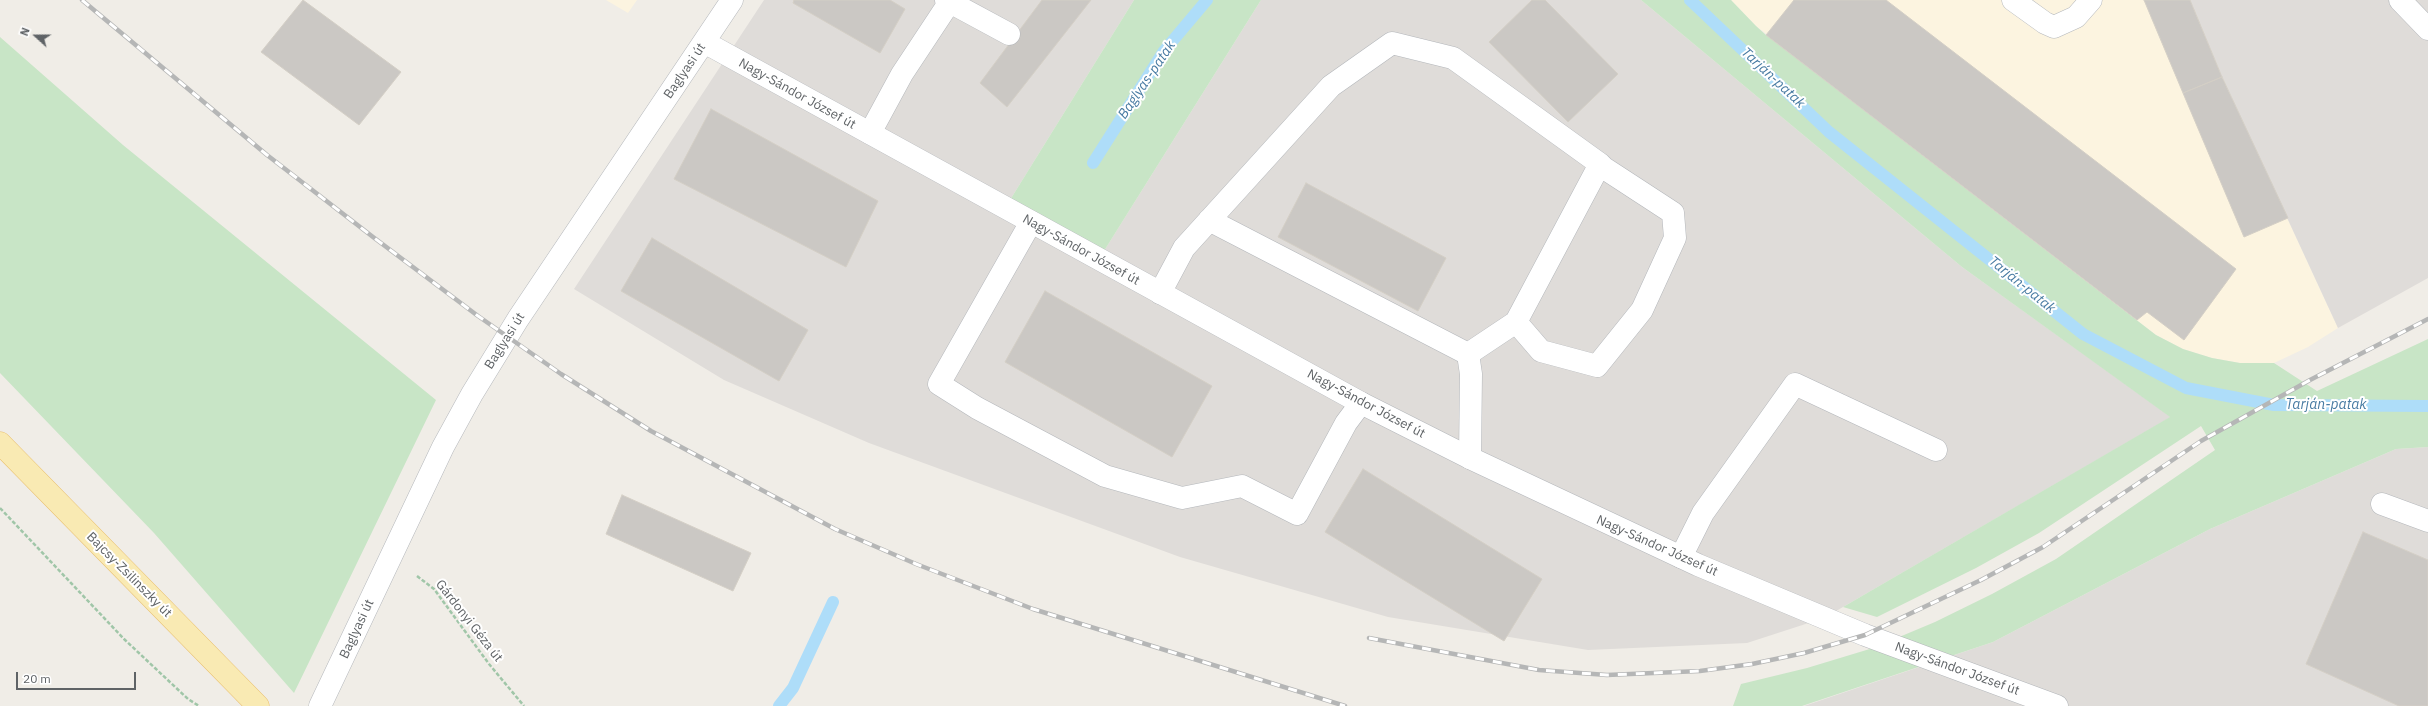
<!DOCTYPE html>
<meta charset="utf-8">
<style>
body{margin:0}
#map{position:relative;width:2428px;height:706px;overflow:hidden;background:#f0ede7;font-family:"IBM Plex Sans",sans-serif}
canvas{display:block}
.north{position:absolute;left:16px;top:16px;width:40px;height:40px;-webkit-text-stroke:3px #fff;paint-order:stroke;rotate:291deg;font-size:11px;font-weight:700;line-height:16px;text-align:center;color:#5f6366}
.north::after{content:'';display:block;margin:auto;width:14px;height:18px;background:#5f6366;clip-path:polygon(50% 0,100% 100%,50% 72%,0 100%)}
.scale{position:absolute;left:16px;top:672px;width:120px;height:18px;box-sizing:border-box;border:2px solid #5f6366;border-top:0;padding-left:5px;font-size:12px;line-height:14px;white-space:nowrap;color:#5f6366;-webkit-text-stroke:3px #fff;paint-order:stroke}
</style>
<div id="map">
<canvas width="2428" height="706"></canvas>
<div class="north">N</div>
<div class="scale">20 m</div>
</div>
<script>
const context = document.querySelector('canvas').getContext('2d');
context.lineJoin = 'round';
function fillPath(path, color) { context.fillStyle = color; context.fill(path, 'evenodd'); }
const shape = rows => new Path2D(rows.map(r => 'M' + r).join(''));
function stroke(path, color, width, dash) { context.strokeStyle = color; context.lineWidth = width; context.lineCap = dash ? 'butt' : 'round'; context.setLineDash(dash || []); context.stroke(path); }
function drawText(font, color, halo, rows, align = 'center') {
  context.font = font + ' "IBM Plex Sans",sans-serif'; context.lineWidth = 4; context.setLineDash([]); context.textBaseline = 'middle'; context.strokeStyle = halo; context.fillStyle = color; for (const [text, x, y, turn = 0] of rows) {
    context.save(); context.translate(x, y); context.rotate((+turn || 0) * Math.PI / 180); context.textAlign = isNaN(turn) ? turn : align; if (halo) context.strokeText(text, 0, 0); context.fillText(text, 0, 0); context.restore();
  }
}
fillPath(shape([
 [606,0,637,0,628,13],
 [1731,0,2190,0,2222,77,2338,328,2308,347,2274,363,2240,363,2212,358,2183,349,2156,335,1756,26]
]), '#fcf4e0');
fillPath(shape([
 [764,0,1134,0,1005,208,1099,259,1261,0,1641,0,1962,267,2171,417,1824,618,1747,643,1588,650,1388,617,1180,557,869,443,724,380,574,289],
 [2190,0,2428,0,2428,278,2338,328,2222,77],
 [2428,447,2428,706,1804,706,1993,642,2210,529,2396,449]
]), '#dfdcd9');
fillPath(shape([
 [1134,0,1261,0,1099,259,1005,208],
 [1641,0,1731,0,1756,26,1766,35,2156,335,2183,349,2212,358,2240,363,2274,363,2317,391,2428,339,2428,447,2396,449,2210,529,1993,642,1802,706,1733,706,1741,684,1807,668,1873,648,1935,622,1992,594,2056,559,2215,450,2201,426,2039,533,1976,568,1877,617,1843,607,2170,417,1962,267],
 [0,37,123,145,436,400,294,693,154,533,0,373]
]), '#c8e5c6');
stroke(shape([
 [1690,0,1829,132,2083,334,2186,388,2274,405,2428,406],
 [1093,163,1164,51,1207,0],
 [779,706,793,688,833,602]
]), '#aeddf9', 12);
const building = shape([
 [303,0,401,72,359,125,261,52,303,0],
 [794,0,890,0,905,9,880,53,793,3,794,0],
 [1042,0,1091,0,1007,107,980,83,1042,0],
 [1532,0,1545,0,1618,74,1568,122,1489,42,1532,0],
 [1794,0,1886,0,2236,269,2184,340,2147,312,2137,320,1766,35,1794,0],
 [2144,0,2190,0,2222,77,2183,93,2144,0],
 [2222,77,2288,218,2244,237,2183,93,2222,77],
 [711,109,878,201,846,267,674,179,711,109],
 [1306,183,1446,258,1418,311,1278,237,1306,183],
 [652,238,808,330,779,381,621,291,652,238],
 [1045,291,1212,386,1172,457,1005,362,1045,291],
 [1363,469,1542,579,1504,641,1325,532,1363,469],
 [622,495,751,553,733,591,606,534,622,495],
 [2363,532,2428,560,2428,706,2399,706,2306,664,2363,532]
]);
fillPath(building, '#cbc8c4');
stroke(building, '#d4cfc6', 1);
const service = shape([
 [946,0,1009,34],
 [2013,0,2045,23,2054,27,2076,17,2091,0],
 [2400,0,2428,29],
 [870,133,902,74,951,0],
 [1209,220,1468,354,1516,322],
 [1031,222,939,384,977,408,1105,476,1182,498,1242,486,1297,514,1346,423,1361,403],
 [1160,293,1184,248,1331,86,1392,43,1453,58,1600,164,1604,168,1673,213,1675,238,1642,310,1597,366,1541,351,1516,322,1600,164],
 [1468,354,1471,374,1470,458],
 [2382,504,2428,521],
 [1681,557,1703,513,1795,384,1936,450]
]);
const minor = shape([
 [704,42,1361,403,1470,458,1698,565,1865,635,2057,706],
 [320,706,443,447,472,394,518,319,732,0]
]);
const primary = shape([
 [0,443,258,706]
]);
stroke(service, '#b4b7bb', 23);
stroke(minor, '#b4b7bb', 23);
stroke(primary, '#e8bc68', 23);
stroke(shape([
 [0,508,124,639,188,699,199,706],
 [417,576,434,589,489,664,524,706]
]), '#a0c6a8', 2.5, [4, 2]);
stroke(service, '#fff', 22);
stroke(minor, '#fff', 22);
stroke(primary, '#f9eab3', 22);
const rail = shape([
 [82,0,267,155,373,237,478,316,561,374,651,431,835,529,916,564,1033,609,1345,706],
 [1369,638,1539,670,1607,675,1700,671,1752,664,1804,653,1865,635,1981,580,2043,547,2201,441,2310,380,2428,319]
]);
stroke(rail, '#b5b6b6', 4.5);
stroke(rail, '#fff', 3, [9]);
drawText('13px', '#5f6366', '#fff', [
 ["Baglyasi út",685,71,-56],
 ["Nagy-Sándor József út",797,94,29],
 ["Nagy-Sándor József út",1081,250,29],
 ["Baglyasi út",505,341,-58],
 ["Nagy-Sándor József út",1366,404,28],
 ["Nagy-Sándor József út",1657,546,24],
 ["Bajcsy-Zsilinszky út",129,575,45],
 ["Gárdonyi Géza út",469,621,52],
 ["Baglyasi út",357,629,-65],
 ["Nagy-Sándor József út",1957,669,20]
]);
drawText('italic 14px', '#477aa2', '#fff', [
 ["Tarján-patak",1773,78,43],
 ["Baglyas-patak",1147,80,-56],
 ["Tarján-patak",2022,285,39],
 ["Tarján-patak",2326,405]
]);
</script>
